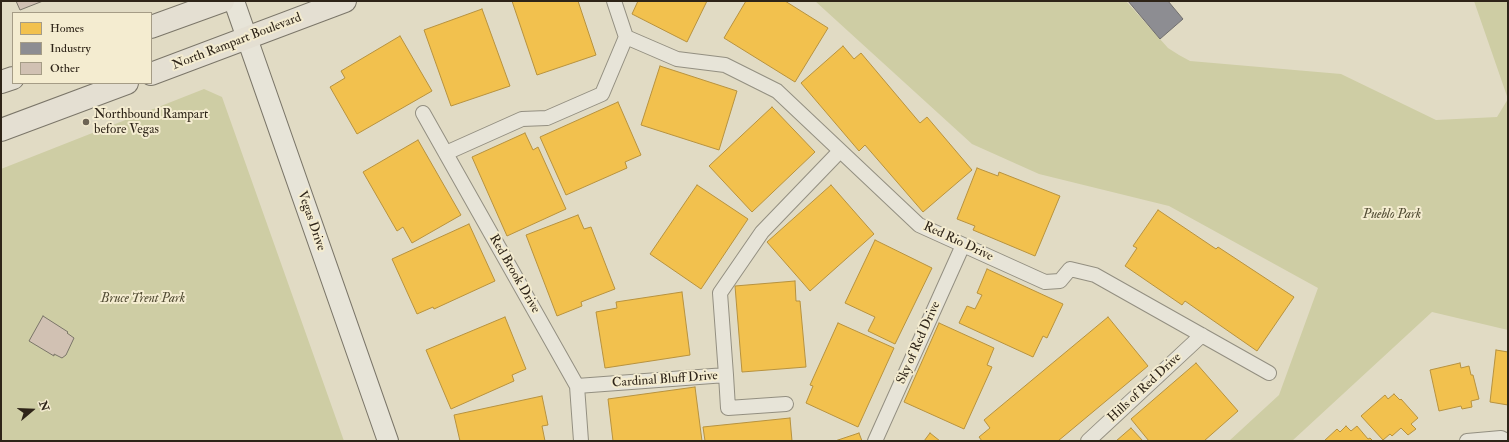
<!DOCTYPE html>
<style>
body{margin:0}
#map{position:relative;width:1509px;height:442px;overflow:hidden;background:#e1dbc4;font-family:"IM FELL Double Pica",serif}
canvas{display:block}
.frame{position:absolute;inset:0;border:2px solid #2e2418;pointer-events:none}
.legend{position:absolute;left:12px;top:12px;width:140px;height:72px;box-sizing:border-box;background:#f4ecd0;border:1px solid #a59c86;margin:0;padding:5px 7px;list-style:none;font-size:12px;color:#2e2418}
.legend li{display:flex;align-items:center;gap:8px;height:20px}
.legend b{width:20px;border:1px solid #a59c86}
.north{position:absolute;left:12px;top:390px;width:40px;height:40px;-webkit-text-stroke:3px #f4ecd0;paint-order:stroke;rotate:71deg;font-size:11px;font-weight:700;line-height:16px;text-align:center;color:#2e2418}
.north::after{content:'';display:block;margin:auto;width:14px;height:18px;background:#2e2418;clip-path:polygon(50% 0,100% 100%,50% 72%,0 100%)}
</style>
<div id="map">
<canvas width="1509" height="442"></canvas>
<div class="frame"></div>
<ul class="legend">
<li><b style="height:11px;background:#f2c14e"></b>Homes</li>
<li><b style="height:11px;background:#8d8d92"></b>Industry</li>
<li><b style="height:11px;background:#d1c1b3"></b>Other</li>
</ul>
<div class="north">N</div>
</div>
<script>
const context = document.querySelector('canvas').getContext('2d');
context.lineJoin = 'round';
function fillPath(path, color) { context.fillStyle = color; context.fill(path, 'evenodd'); }
const shape = rows => new Path2D(rows.map(r => 'M' + r).join(''));
function stroke(path, color, width, dash) { context.strokeStyle = color; context.lineWidth = width; context.lineCap = dash ? 'butt' : 'round'; context.setLineDash(dash || []); context.stroke(path); }
function drawText(font, color, halo, rows, align = 'center') {
  context.font = font + ' "IM FELL Double Pica",serif'; context.lineWidth = 4; context.setLineDash([]); context.textBaseline = 'middle'; context.strokeStyle = halo; context.fillStyle = color; for (const [text, x, y, turn = 0] of rows) {
    context.save(); context.translate(x, y); context.rotate((+turn || 0) * Math.PI / 180); context.textAlign = isNaN(turn) ? turn : align; if (halo) context.strokeText(text, 0, 0); context.fillText(text, 0, 0); context.restore();
  }
}
fillPath(shape([
 [815,1,1126,1,1168,48,1179,55,1190,61,1341,74,1436,120,1497,117,1508,99,1474,1,1508,1,1508,330,1432,312,1292,441,1229,441,1279,395,1318,288,1169,206,1039,174,972,144],
 [204,89,222,97,344,441,1,441,1,169]
]), '#cecda4');
const homes = shape([
 [512,1,578,1,596,55,537,75,512,1],
 [638,1,707,1,687,42,632,14,638,1],
 [746,1,785,1,828,28,795,82,724,38,746,1],
 [482,9,510,86,451,106,424,30,482,9],
 [400,36,432,91,357,134,330,87,345,78,341,71,400,36],
 [843,46,854,59,861,53,920,123,927,117,972,170,923,212,865,145,859,151,801,83,843,46],
 [660,66,737,91,719,150,641,125,660,66],
 [618,102,641,155,625,162,627,168,566,195,540,137,618,102],
 [772,107,815,152,752,212,709,166,772,107],
 [525,133,533,150,538,147,566,209,507,236,472,157,525,133],
 [418,140,461,215,412,243,403,227,397,231,363,172,418,140],
 [977,168,998,176,999,172,1060,196,1035,256,973,230,975,226,957,219,977,168],
 [697,185,748,219,701,289,650,254,697,185],
 [831,185,874,234,810,291,767,242,831,185],
 [1158,210,1216,249,1218,247,1294,297,1257,351,1185,301,1182,305,1125,266,1137,248,1133,246,1158,210],
 [578,215,584,229,591,227,615,289,581,302,582,306,557,316,526,235,578,215],
 [469,224,495,281,434,309,433,307,417,314,392,259,469,224],
 [875,240,932,268,895,344,868,331,875,317,845,303,875,240],
 [987,269,1063,304,1047,338,1043,336,1033,357,959,323,967,306,975,309,982,295,977,293,987,269],
 [795,281,796,301,800,301,806,367,742,372,735,286,795,281],
 [682,292,690,355,605,368,596,312,617,308,616,302,682,292],
 [505,317,526,369,512,375,514,381,451,409,426,350,505,317],
 [1108,317,1148,366,1058,441,982,441,979,437,990,428,984,420,1108,317],
 [838,323,894,348,858,427,806,403,813,386,810,385,838,323],
 [939,323,994,348,987,365,992,367,964,429,904,402,939,323],
 [1496,350,1508,352,1508,405,1490,402,1496,350],
 [1196,363,1238,411,1204,441,1149,441,1131,419,1196,363],
 [1460,363,1461,368,1469,366,1471,375,1473,375,1479,399,1471,401,1472,407,1462,409,1461,406,1439,411,1430,370,1460,363],
 [695,387,702,441,613,441,608,399,695,387],
 [1394,394,1400,400,1401,399,1418,418,1411,424,1416,429,1408,435,1401,428,1392,436,1390,434,1383,440,1361,416,1385,395,1388,399,1394,394],
 [542,396,548,425,542,426,545,441,460,441,454,415,542,396],
 [790,418,792,441,705,441,703,427,790,418],
 [1346,426,1351,431,1357,426,1368,439,1370,438,1373,441,1324,441,1337,429,1340,432,1346,426],
 [1131,428,1143,441,1116,441,1131,428],
 [859,433,862,441,835,441,859,433],
 [930,433,940,441,924,441,930,433]
]);
fillPath(homes, '#f2c14e');
stroke(homes, '#b7923e', 1);
const industry = shape([
 [1128,1,1168,1,1183,19,1160,39,1128,1]
]);
fillPath(industry, '#8d8d92');
stroke(industry, '#706e6d', 1);
const building = shape([
 [16,1,43,1,20,10,16,1],
 [43,316,68,332,67,333,74,338,66,355,62,358,54,354,54,356,29,341,43,316]
]);
fillPath(building, '#d1c1b3');
stroke(building, '#7b7669', 1);
const minor = shape([
 [614,1,626,37],
 [626,37,677,59,725,65,777,91,919,225,1045,282,1060,281,1070,269,1095,275,1269,373],
 [423,113,577,386,581,441],
 [446,153,522,119,547,118,602,94,626,37],
 [726,375,728,408,786,404],
 [577,386,726,375,720,293,762,232,840,151],
 [875,441,963,245],
 [1088,441,1202,335],
 [1467,441,1501,438,1507,441]
]);
const secondary = shape([
 [234,1,388,441]
]);
const primary = shape([
 [151,27,223,1],
 [151,74,345,1],
 [1,82,13,78],
 [1,130,127,83]
]);
stroke(minor, '#938f81', 16);
stroke(secondary, '#7b7669', 22);
stroke(primary, '#7b7669', 24);
stroke(minor, '#e7e4d8', 14);
stroke(secondary, '#e7e4d8', 20);
stroke(primary, '#e4dfd2', 22);
for (const [x, y, r, color] of [
 [86,122,4,"#6d6454"]
]) { const dot = new Path2D(); dot.arc(x, y, r, 0, 2 * Math.PI); context.fillStyle = color; context.fill(dot); stroke(dot, '#f4ecd0', 1.5); }
drawText('13px', '#2e2418', '#f4ecd0', [
 ["North Rampart Boulevard",237,42,-21],
 ["Vegas Drive",311,221,71],
 ["Red Rio Drive",958,242,25],
 ["Red Brook Drive",514,274,60],
 ["Sky of Red Drive",919,343,-66],
 ["Cardinal Bluff Drive",665,380,-4],
 ["Hills of Red Drive",1145,388,-43]
]);
drawText('13px', '#2e2418', '#f4ecd0', [
 ["Northbound Rampart",94,115],
 ["before Vegas",94,130]
], 'left');
drawText('italic 13px', '#524c34', '#f4ecd0', [
 ["Pueblo Park",1392,215],
 ["Bruce Trent Park",143,299]
]);
</script>
